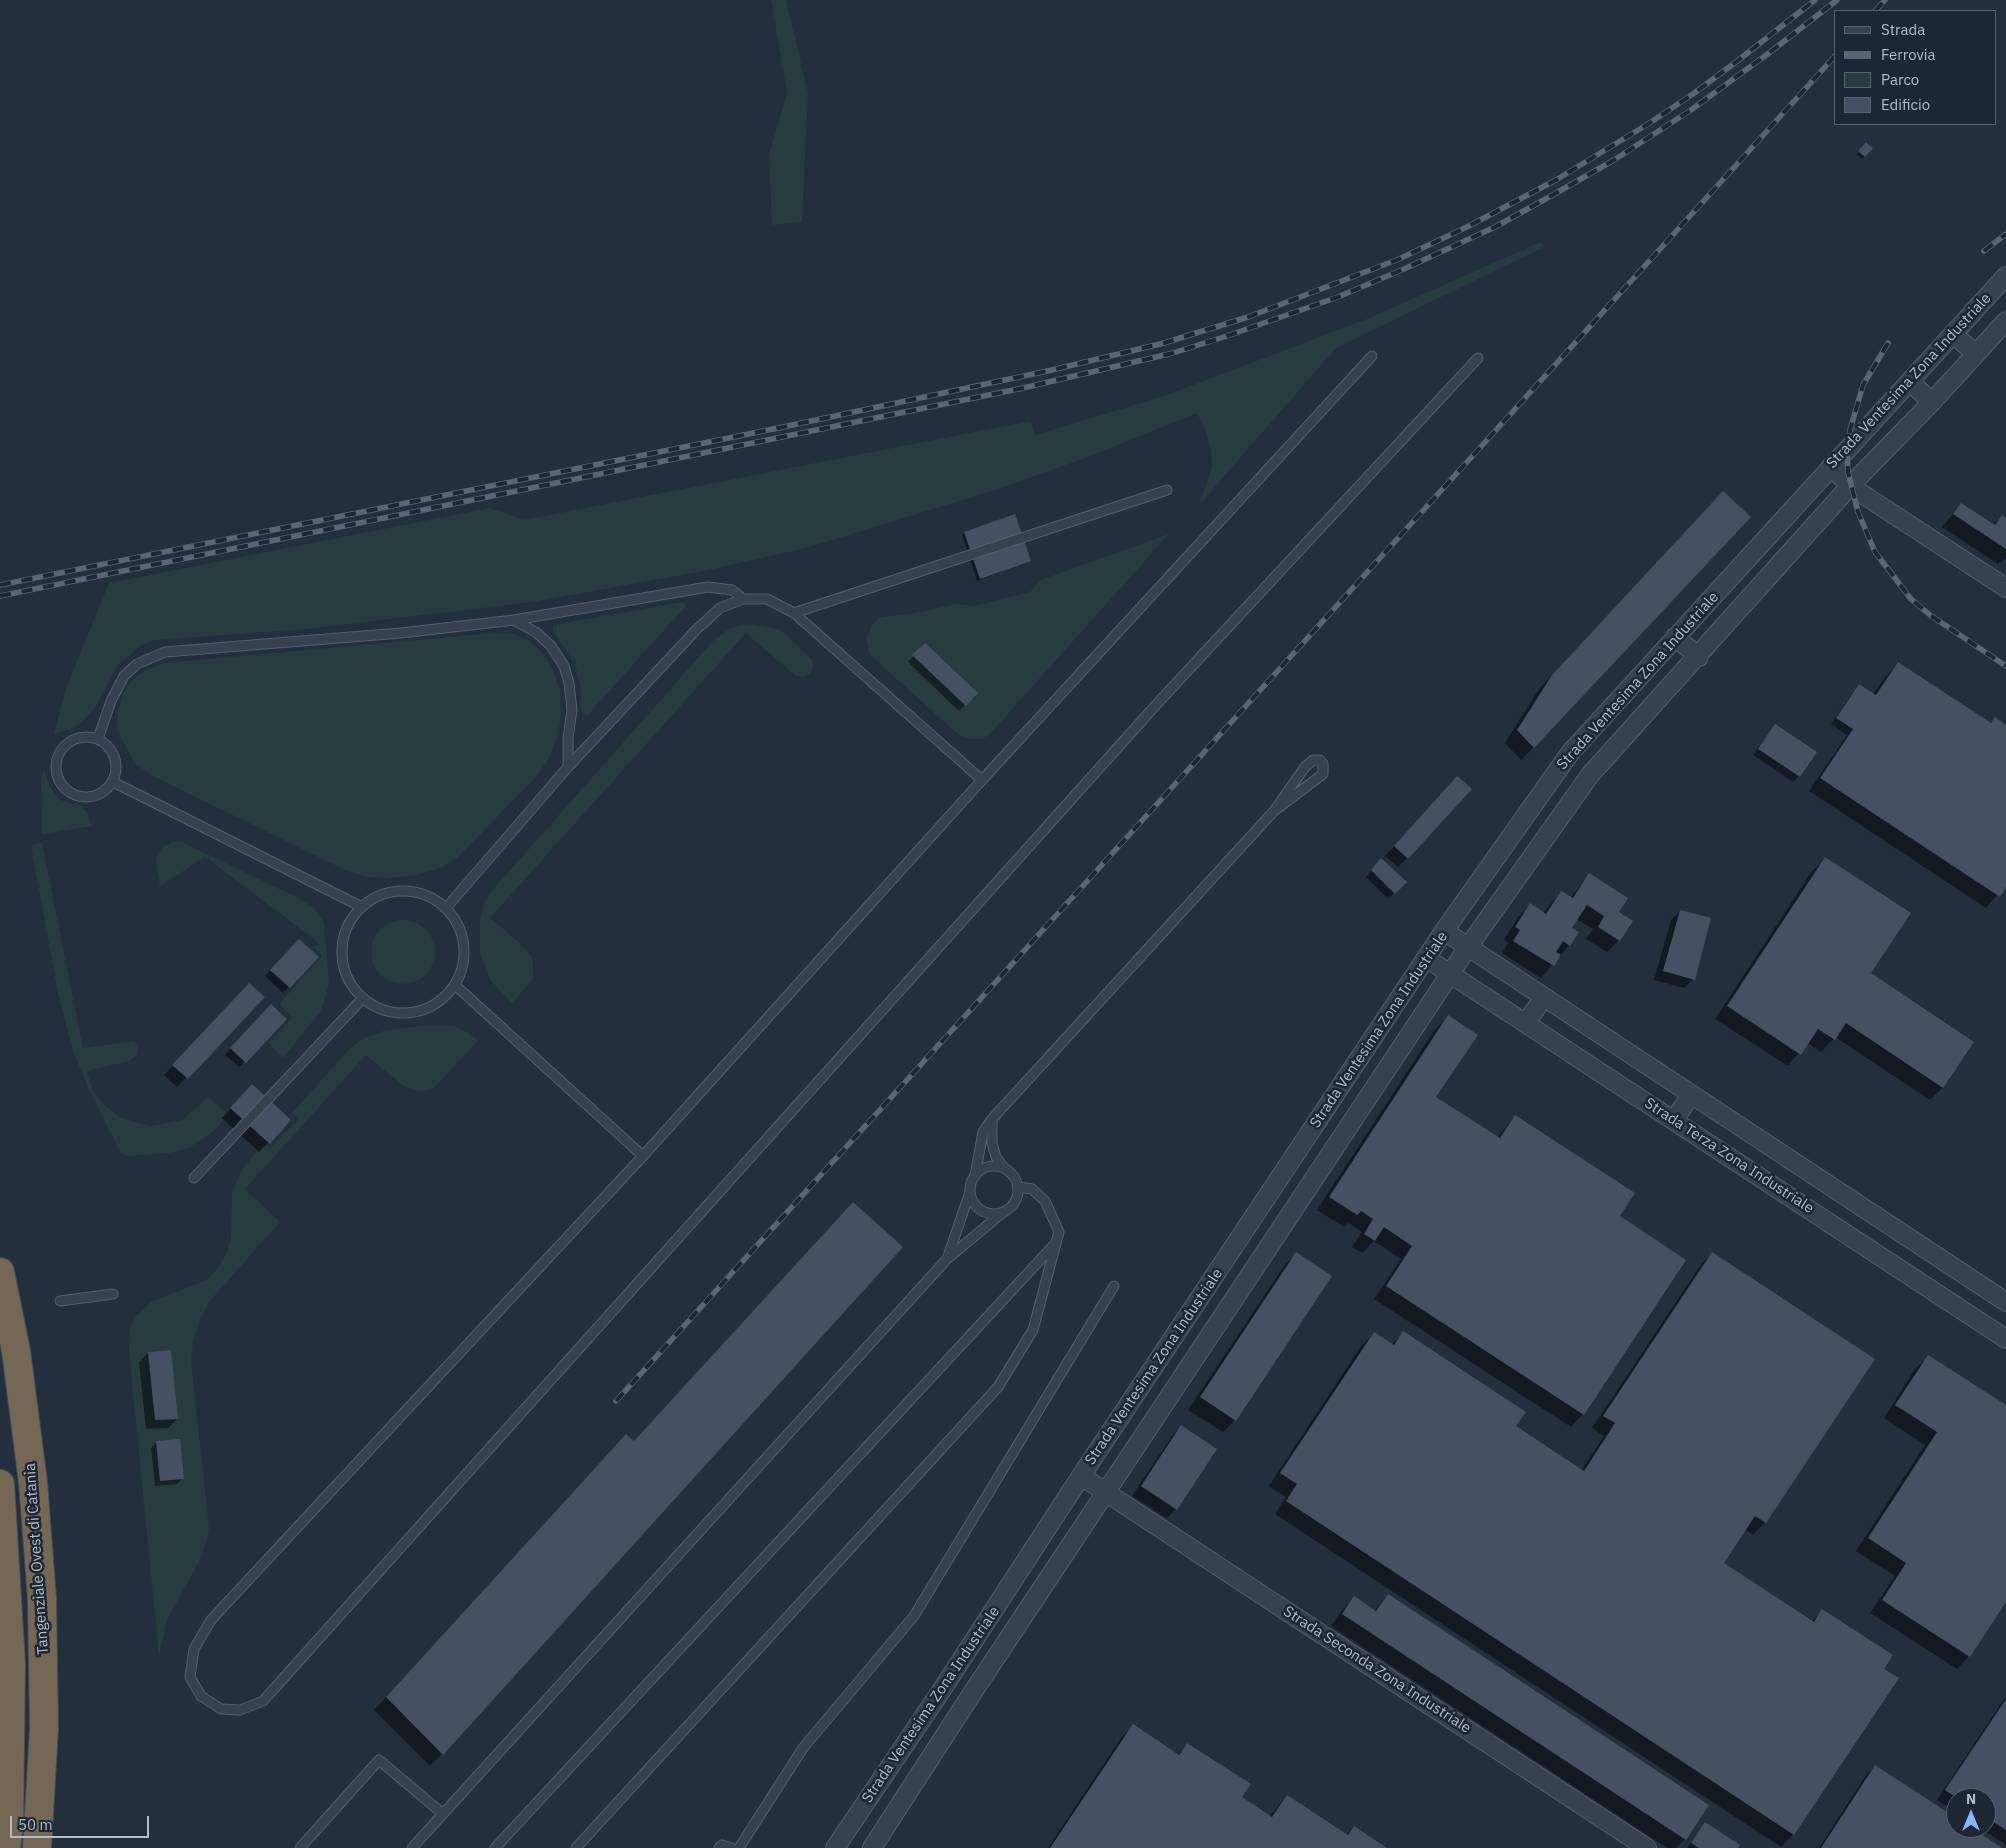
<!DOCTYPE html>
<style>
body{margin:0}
#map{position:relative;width:2006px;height:1848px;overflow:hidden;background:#242f3e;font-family:"IBM Plex Sans",sans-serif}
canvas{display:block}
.legend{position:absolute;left:1834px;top:10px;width:162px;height:115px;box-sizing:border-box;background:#1d2633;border:1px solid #59626f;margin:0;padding:6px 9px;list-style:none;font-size:15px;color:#b4bcc9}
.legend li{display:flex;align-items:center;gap:10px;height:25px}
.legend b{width:25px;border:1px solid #59626f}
.north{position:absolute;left:1946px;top:1788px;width:50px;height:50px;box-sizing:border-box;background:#1d2633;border:1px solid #59626f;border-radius:50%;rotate:0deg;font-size:14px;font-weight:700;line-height:20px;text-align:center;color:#b4bcc9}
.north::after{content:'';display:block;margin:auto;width:18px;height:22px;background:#8ab4f8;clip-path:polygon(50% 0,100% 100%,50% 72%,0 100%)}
.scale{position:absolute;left:10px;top:1816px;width:139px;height:22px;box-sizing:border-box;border:2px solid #b4bcc9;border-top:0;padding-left:6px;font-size:15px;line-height:18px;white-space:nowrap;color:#b4bcc9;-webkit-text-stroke:4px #1d2633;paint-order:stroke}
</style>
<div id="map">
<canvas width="2006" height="1848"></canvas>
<ul class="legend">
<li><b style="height:6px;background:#38414e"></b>Strada</li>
<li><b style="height:6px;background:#5a6575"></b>Ferrovia</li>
<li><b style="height:14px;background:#263c3f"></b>Parco</li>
<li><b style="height:14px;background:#455162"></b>Edificio</li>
</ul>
<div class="north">N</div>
<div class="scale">50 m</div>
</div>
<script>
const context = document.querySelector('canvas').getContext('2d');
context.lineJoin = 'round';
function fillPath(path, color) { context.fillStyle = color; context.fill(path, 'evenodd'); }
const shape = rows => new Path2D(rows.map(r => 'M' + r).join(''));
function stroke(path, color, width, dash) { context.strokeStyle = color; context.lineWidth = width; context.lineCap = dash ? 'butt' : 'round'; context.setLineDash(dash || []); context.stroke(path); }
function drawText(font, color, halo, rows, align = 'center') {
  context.font = font + ' "IBM Plex Sans",sans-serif'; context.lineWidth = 5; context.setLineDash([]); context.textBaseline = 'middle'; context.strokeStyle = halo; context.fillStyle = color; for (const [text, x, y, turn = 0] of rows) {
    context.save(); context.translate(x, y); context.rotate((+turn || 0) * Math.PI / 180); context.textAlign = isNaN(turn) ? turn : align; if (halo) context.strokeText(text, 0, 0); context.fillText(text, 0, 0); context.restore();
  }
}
fillPath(shape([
 [771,0,786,0,808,93,802,222,772,225,769,155,787,93],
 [1541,242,1544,247,1336,348,1199,505,1212,467,1211,450,1205,429,1197,413,1088,457,995,490,806,548,709,570,533,602,297,630,154,640,140,646,118,665,95,708,84,720,73,729,54,734,66,688,109,583,490,508,524,520,1031,421,1035,435,1164,396,1367,319],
 [1169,534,989,735,981,739,970,739,959,735,870,655,866,639,872,625,881,617,915,613,956,604,975,606,1030,592,1041,580],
 [682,602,685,603,685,607,586,717,581,712,580,684,575,664,553,631,553,625],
 [752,624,778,629,788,636,812,660,813,668,810,674,804,677,796,676,746,633,490,918,522,945,531,956,533,963,533,979,512,1003,491,981,480,953,480,921,483,905,490,893,713,641,729,629,740,625],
 [493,633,513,634,528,640,543,653,553,670,560,691,561,715,558,736,549,758,536,777,458,857,440,868,417,875,391,878,368,877,345,870,153,776,135,764,117,730,118,710,124,692,133,679,146,670,164,663],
 [44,769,50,787,60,800,80,806,87,812,92,826,42,834,41,780],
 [42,842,83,1048,134,1041,138,1047,137,1055,129,1061,87,1071,92,1089,105,1106,121,1118,150,1126,182,1120,208,1097,228,1114,216,1129,189,1148,169,1153,127,1156,121,1153,89,1090,73,1051,58,993,31,846],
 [172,842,182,842,298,898,315,909,324,922,329,982,326,996,320,1012,283,1058,269,1043,292,1018,279,1004,322,956,314,948,319,943,205,857,160,886,156,860,161,849],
 '371 952a32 32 0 1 1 64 0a32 32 0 1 1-64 0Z',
 [421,1026,453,1026,467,1032,478,1041,434,1088,421,1091,405,1087,366,1055,245,1189,280,1222,209,1302,199,1321,193,1343,191,1361,209,1529,202,1556,167,1620,159,1657,129,1350,130,1328,136,1316,152,1301,205,1281,219,1267,227,1253,231,1238,232,1192,243,1168,264,1144,270,1148,298,1119,292,1113,350,1048,365,1038,383,1031]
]), '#263c3f');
fillPath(shape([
 [1866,143,1872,148,1862,159,1857,154],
 [1961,504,1993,525,2002,516,2006,519,2006,558,1998,564,1942,527],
 [1711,505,1534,747,1521,760,1505,743,1539,689],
 [964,533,1029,561,977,581,962,535],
 [925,644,976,693,959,711,908,662],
 [1898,663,1990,724,1995,719,2006,726,2006,885,1986,908,1809,791,1847,735,1831,724,1854,691,1859,685,1873,694,1886,676],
 [1775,726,1799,776,1793,782,1753,755],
 [1448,787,1407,858,1398,867,1385,856],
 [1825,859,1869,973,1973,1043,1942,1088,1930,1100,1835,1037,1821,1052,1807,1043,1788,1066,1715,1019,1812,871],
 [1375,866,1405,882,1388,899,1366,877],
 [1589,875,1617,913,1619,940,1607,952,1586,939,1593,929,1576,919,1570,929,1569,945,1541,978,1502,953,1508,943,1504,940,1518,917,1530,905,1543,913,1561,892,1570,898],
 [1680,911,1693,979,1684,988,1654,980,1671,920],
 [294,946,317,957,283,993,265,976],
 [240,993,263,997,177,1087,164,1075],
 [271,1006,285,1019,239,1067,225,1055],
 [1448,1017,1435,1097,1497,1138,1515,1116,1618,1217,1583,1414,1571,1427,1374,1299,1401,1259,1374,1241,1362,1253,1352,1247,1362,1232,1348,1223,1344,1227,1317,1210,1435,1029],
 [243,1095,290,1120,259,1152,222,1118],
 [853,1203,442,1754,430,1766,374,1710,613,1448,626,1435,634,1442],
 [1712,1253,1765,1522,1753,1535,1745,1529,1722,1563,1811,1622,1823,1611,1882,1669,1897,1678,1793,1835,1781,1847,1275,1514,1286,1497,1269,1486,1361,1346,1374,1334,1391,1345,1403,1333,1515,1427,1581,1471,1604,1436,1592,1428,1700,1266],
 [1296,1254,1235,1420,1223,1432,1188,1410,1284,1266],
 [148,1353,177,1419,168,1428,146,1429,139,1362],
 [1928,1357,2006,1407,2006,1600,1969,1656,1957,1669,1870,1613,1895,1576,1856,1551,1925,1445,1884,1418,1915,1369],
 [1181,1427,1176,1509,1167,1518,1132,1496,1172,1436],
 [157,1442,183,1478,177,1484,155,1486,151,1448],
 [1388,1595,1685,1839,1676,1848,1667,1848,1331,1626,1342,1610,1354,1598,1374,1611],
 [2006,1696,2006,1845,1980,1828,1986,1828,1986,1798,1956,1798,1956,1812,1937,1800],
 [1133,1726,1177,1755,1187,1744,1240,1797,1269,1817,1287,1796,1346,1835,1354,1827,1385,1848,1048,1848,1121,1738],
 [1875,1766,1956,1819,1956,1828,1969,1828,2000,1848,1819,1848,1866,1775],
 [1705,1823,1737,1848,1687,1848]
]), '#0007');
fillPath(shape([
 [1866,142,1873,148,1865,157,1858,151],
 [1723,491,1751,517,1534,748,1517,730,1552,675],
 [1961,503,1995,525,2002,515,2006,518,2006,549,1953,514],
 [1015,514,1031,561,980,579,964,532],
 [925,643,978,693,966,706,912,655],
 [1898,662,1991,723,1995,717,2006,725,2006,887,2000,897,1820,778,1853,729,1836,718,1859,684,1876,695],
 [1775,724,1817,752,1800,777,1758,749],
 [1457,776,1472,789,1408,859,1394,846],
 [1825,857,1911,913,1871,973,1974,1042,1943,1088,1846,1023,1835,1040,1818,1029,1801,1055,1727,1006],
 [1381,858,1407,882,1395,894,1371,870],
 [1589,873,1628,898,1619,912,1633,921,1620,941,1598,927,1604,916,1587,905,1572,928,1579,932,1570,946,1563,941,1556,952,1561,955,1554,966,1513,941,1520,930,1515,927,1530,903,1546,914,1561,891,1573,898],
 [1680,910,1711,918,1695,980,1663,971],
 [299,939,319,957,290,988,270,970],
 [249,983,265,997,188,1079,172,1065],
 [271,1004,287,1019,246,1063,230,1048],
 [1448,1015,1478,1035,1436,1097,1500,1138,1515,1115,1635,1193,1620,1216,1686,1260,1584,1415,1386,1286,1412,1246,1384,1227,1375,1241,1364,1234,1373,1219,1361,1211,1357,1215,1329,1197],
 [252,1084,291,1120,270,1144,230,1108],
 [853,1202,903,1247,443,1755,386,1697,626,1434,634,1441],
 [1296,1252,1332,1276,1236,1421,1200,1397],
 [1712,1252,1875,1359,1766,1523,1755,1516,1724,1563,1814,1622,1822,1609,1893,1655,1884,1669,1899,1678,1794,1835,1286,1501,1297,1484,1280,1473,1374,1332,1394,1345,1403,1331,1526,1412,1516,1426,1584,1471,1615,1423,1603,1416],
 [171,1350,178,1419,155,1420,148,1352],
 [1928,1355,2006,1405,2006,1602,1970,1657,1882,1600,1906,1563,1868,1538,1937,1432,1895,1405],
 [1181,1425,1217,1449,1177,1510,1141,1486],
 [180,1439,184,1479,160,1481,156,1441],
 [1388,1594,1709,1805,1686,1840,1342,1614,1354,1596,1376,1611],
 [2006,1699,2006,1830,1986,1817,1986,1798,1957,1798,1945,1790],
 [1133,1724,1179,1755,1187,1743,1251,1784,1242,1797,1272,1817,1287,1795,1348,1835,1354,1826,1387,1848,1050,1848],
 [1875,1765,1956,1818,1956,1828,1972,1828,2002,1848,1821,1848],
 [1705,1822,1740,1845,1738,1848,1699,1848,1691,1843]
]), '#455162');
const service = shape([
 [1372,356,982,780,643,1156,211,1620,194,1649,190,1677,201,1696,221,1709,240,1710,263,1701,1155,706,1478,358],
 [794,613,1167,490],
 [514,620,537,633,551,646,564,666,569,683,572,710,568,738,568,767],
 '56 767a30 30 0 1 1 60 0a30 30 0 1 1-60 0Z',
 [98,739,111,701,124,676,137,664,165,652,401,633,514,620,708,587,732,590,743,599],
 [113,782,362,907],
 '342 952a61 61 0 1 1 122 0a61 61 0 1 1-122 0Z',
 [446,908,568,767,697,629,720,608,743,599,767,599,794,613,982,780],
 [455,985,643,1156],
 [992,1119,992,1143,996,1157,1004,1168],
 '970 1190a24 24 0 1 1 48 0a24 24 0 1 1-48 0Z',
 [975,1176,983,1132,992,1119,1274,811,1305,767,1313,760,1320,760,1323,764,1323,774,1274,811],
 [194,1178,363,998],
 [947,1259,970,1192],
 [60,1301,113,1294],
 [300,1848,379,1760,443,1814],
 [412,1848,947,1259,1002,1213],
 [495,1848,1053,1246],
 [576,1848,998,1387,1033,1330,1059,1232,1045,1201,1032,1189,1018,1187],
 [719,1848,722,1845,731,1848],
 [739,1848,803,1748,914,1616,1114,1286]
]);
const minor = shape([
 [1953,334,1976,354],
 [1910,382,1932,402],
 [1831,466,1850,486,2006,588],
 [1675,637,1699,657],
 [1444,931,2006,1302],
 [1426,958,2006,1339],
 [1526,1022,1544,998],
 [1674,1120,1691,1095],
 [1081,1476,1647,1848],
 [835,1848,941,1691,1081,1476,1444,931,1570,753,2006,276],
 [872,1848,971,1695,1468,947,1590,775,1850,486,1932,402,2006,321]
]);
const motorway = shape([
 [0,1272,16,1351,33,1482,42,1599,44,1728,37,1848],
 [0,1484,11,1664,9,1824,6,1848]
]);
stroke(service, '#565f6c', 11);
stroke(minor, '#565f6c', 20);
stroke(motorway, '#434c59', 30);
stroke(service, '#38414e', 9);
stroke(minor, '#38414e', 18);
stroke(motorway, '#746855', 28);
const rail = shape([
 [1875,11,1885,0],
 [1984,251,2006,234],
 [1888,343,1863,385,1850,430,1847,453,1848,472,1858,512,1875,552,1911,599,1930,615,2006,666],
 [0,585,783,427,1052,370,1164,343,1248,317,1399,259,1467,227,1556,180,1648,124,1693,94,1736,62,1815,0],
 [0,596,1023,388,1173,353,1227,336,1338,297,1404,269,1495,227,1551,196,1614,160,1691,110,1769,53,1837,0],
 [616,1401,1835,56]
]);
stroke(rail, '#5a6575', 5.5);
stroke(rail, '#1d2633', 4, [11]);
drawText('15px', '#b4bcc9', '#1d2633', [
 ["Strada Ventesima Zona Industriale",1909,381,-47],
 ["Strada Ventesima Zona Industriale",1638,681,-48],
 ["Strada Ventesima Zona Industriale",1379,1030,-56],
 ["Strada Terza Zona Industriale",1729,1156,33],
 ["Strada Ventesima Zona Industriale",1154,1367,-56],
 ["Tangenziale Ovest di Catania",37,1559,-94],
 ["Strada Seconda Zona Industriale",1377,1670,33],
 ["Strada Ventesima Zona Industriale",931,1705,-56]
]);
</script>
